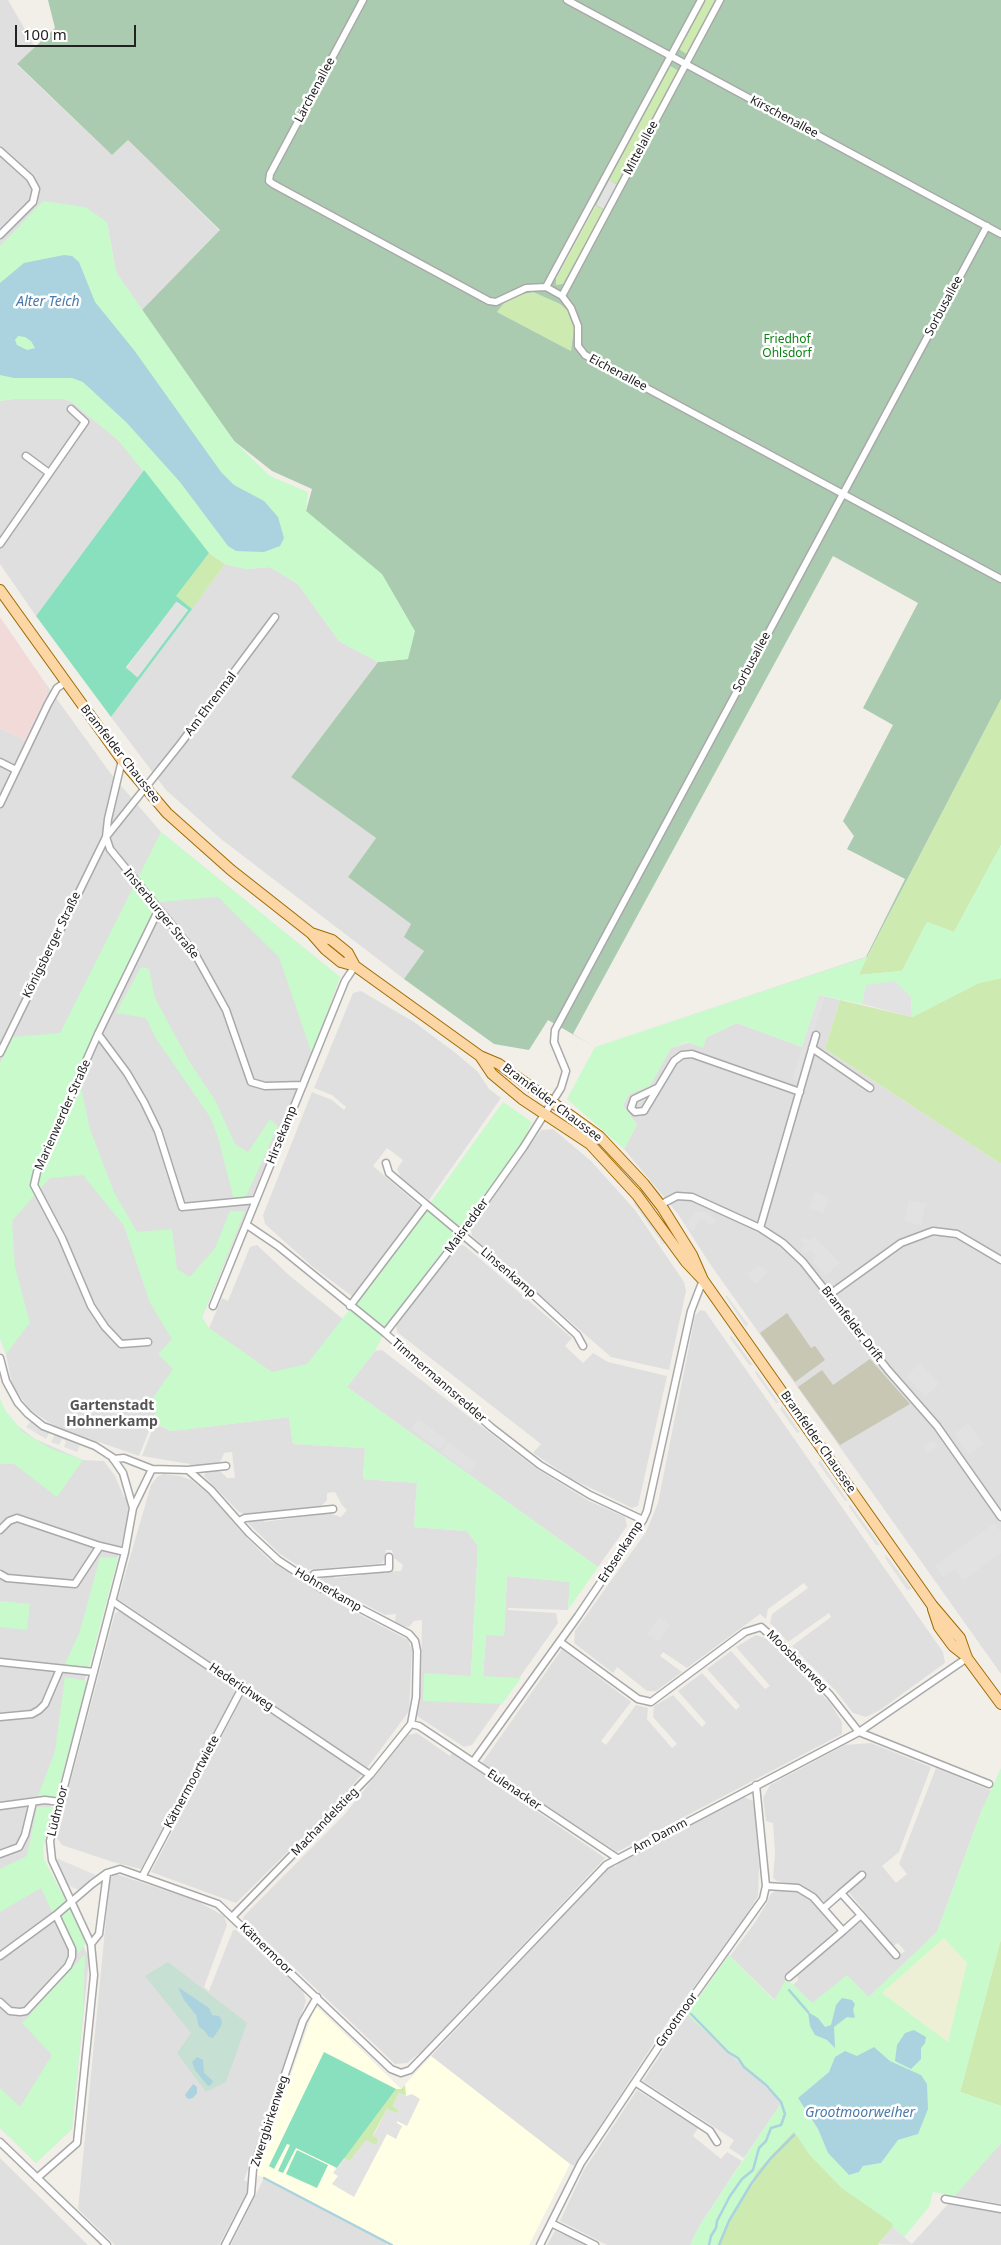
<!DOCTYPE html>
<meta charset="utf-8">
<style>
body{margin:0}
#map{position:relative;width:1001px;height:2245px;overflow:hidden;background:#f2efe9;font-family:"Noto Sans",sans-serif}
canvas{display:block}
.scale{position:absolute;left:15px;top:25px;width:121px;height:22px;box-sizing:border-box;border:2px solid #222;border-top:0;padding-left:6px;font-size:15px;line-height:18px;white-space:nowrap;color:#222;-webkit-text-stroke:4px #fff;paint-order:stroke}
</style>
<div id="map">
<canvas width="1001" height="2245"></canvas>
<div class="scale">100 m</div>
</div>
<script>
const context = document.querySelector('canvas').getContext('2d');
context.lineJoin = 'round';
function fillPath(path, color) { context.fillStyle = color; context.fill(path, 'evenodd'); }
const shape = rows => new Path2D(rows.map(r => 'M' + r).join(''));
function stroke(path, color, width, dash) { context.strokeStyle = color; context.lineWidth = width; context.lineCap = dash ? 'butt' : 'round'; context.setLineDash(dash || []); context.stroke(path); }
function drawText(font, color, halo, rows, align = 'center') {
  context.font = font + ' "Noto Sans",sans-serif'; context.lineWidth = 5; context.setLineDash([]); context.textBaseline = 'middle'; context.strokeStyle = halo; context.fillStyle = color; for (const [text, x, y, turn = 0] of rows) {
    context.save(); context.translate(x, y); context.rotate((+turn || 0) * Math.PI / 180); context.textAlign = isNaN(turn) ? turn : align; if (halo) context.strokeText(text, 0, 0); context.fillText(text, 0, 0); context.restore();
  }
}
fillPath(shape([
 [0,0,8,0,35,47,17,65,112,155,128,140,220,231,141,311,116,272,107,222,0,246],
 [13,399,63,399,72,402,118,440,144,470,36,616,0,564,0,401],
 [225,564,246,569,270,567,298,584,339,641,378,662,291,777,376,838,348,877,411,924,424,951,404,979,221,839,166,790,111,717],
 [46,684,111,774,161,832,340,977,312,1054,193,1339,177,1360,139,1456,56,1427,29,1409,12,1385,6,1354,0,1338,0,728,25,740,47,694],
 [361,991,414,1022,457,1054,478,1072,489,1089,501,1098,429,1200,401,1177,397,1169,403,1160,387,1148,373,1166,422,1208,353,1297,313,1267,265,1224,263,1215,312,1092,332,1100,344,1110,346,1107,332,1095,314,1088,353,993],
 [819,995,840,1000,825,1049,1001,1164,1001,1674,710,1264,678,1214,624,1149,637,1125,623,1105,629,1094,650,1085,671,1048,707,1037,737,1023,802,1047],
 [553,1129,591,1161,635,1210,684,1282,686,1291,669,1370,611,1357,472,1236,471,1228,541,1130],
 [459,1244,465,1246,572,1338,565,1346,583,1363,593,1353,608,1362,667,1376,638,1506,632,1508,572,1479,533,1453,541,1444,397,1332,396,1325],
 [257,1245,290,1276,365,1337,337,1380,263,1373,209,1328,222,1298,228,1301,250,1247],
 [700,1310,705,1311,943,1652,945,1663,880,1710,866,1717,853,1713,836,1691,792,1646,831,1617,829,1613,788,1642,770,1623,772,1614,808,1588,804,1583,768,1609,766,1619,760,1614,687,1668,663,1652,660,1656,682,1672,656,1691,647,1691,617,1667,613,1673,574,1643,575,1631,646,1532,658,1503,695,1316],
 [382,1350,537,1469,589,1501,625,1517,627,1526,598,1567,347,1387,375,1351],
 [0,1399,5,1410,13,1422,35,1439,83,1460,104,1461,115,1476,124,1497,127,1497,129,1515,38,1854,89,1958,72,2129,36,2163,0,2128],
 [289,1417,293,1444,365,1448,363,1479,417,1483,414,1527,467,1531,478,1546,471,1675,483,1676,486,1635,504,1635,507,1576,570,1582,568,1610,508,1608,508,1610,556,1613,558,1623,472,1745,464,1747,417,1716,421,1681,422,1620,414,1621,409,1627,404,1626,395,1622,396,1614,385,1615,319,1580,325,1575,331,1574,335,1578,361,1575,363,1572,401,1571,403,1565,394,1558,392,1550,386,1550,385,1558,382,1563,376,1564,305,1570,280,1554,248,1523,250,1520,263,1519,264,1522,328,1513,341,1517,347,1510,342,1505,335,1492,327,1493,327,1500,321,1506,244,1514,239,1512,204,1476,206,1470,219,1470,227,1478,235,1478,232,1452,224,1453,221,1461,217,1463,190,1466,190,1464,142,1456,155,1423,171,1431],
 [163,1474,180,1476,191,1480,210,1495,248,1539,272,1562,332,1600,408,1640,412,1650,409,1711,367,1768,118,1599,151,1485,157,1477],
 [120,1611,233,1687,235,1693,141,1869,113,1862,62,1845,56,1837,115,1613],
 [756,1635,768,1639,830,1703,842,1722,842,1734,617,1852,482,1763,562,1649,631,1702,601,1741,606,1745,636,1705,648,1708,647,1719,672,1748,677,1744,653,1717,654,1706,673,1695,702,1727,706,1723,678,1691,702,1673,736,1710,740,1706,707,1669,731,1651,765,1689,770,1686,736,1647],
 [248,1695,363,1773,336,1804,236,1903,151,1872,243,1696],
 [417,1733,450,1756,452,1753,605,1858,421,2052,407,2063,395,2064,243,1919,244,1916,345,1814,408,1735],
 [871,1743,931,1767,899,1852,882,1866,896,1883,907,1874,899,1864,936,1768,992,1791,981,1812,937,1932,869,1997,812,2003,793,1985,798,1980,797,1973,862,1920,894,1959,905,1951,898,1943,893,1946,847,1890,866,1874,863,1871,825,1902,803,1886,777,1881,773,1878,775,1853,773,1823,766,1821,763,1798,770,1785,845,1745],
 [741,1796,754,1801,759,1866,758,1896,744,1919,665,2026,574,2166,570,2164,431,2056,612,1864,615,1867,622,1860],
 [116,1874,197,1901,224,1916,227,1925,204,1987,209,1991,233,1930,236,1930,303,1991,306,2001,244,2180,251,2184,219,2245,115,2245,78,2209,110,1878],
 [776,1890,794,1891,807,1897,837,1930,784,1975,787,1979,775,2000,730,1956,754,1924,767,1903,770,1895],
 [687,2014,782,2102,744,2158,729,2148,734,2140,643,2081],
 [637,2090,698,2128,693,2136,721,2159,727,2152,742,2161,700,2225,690,2245,607,2245,560,2221,584,2170],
 [1001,2143,1001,2204,955,2196,956,2193],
 [0,2158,88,2245,0,2245],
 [264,2178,387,2243,386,2245,231,2245],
 [948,2204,1001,2213,1001,2245,911,2245],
 [555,2231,570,2237,586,2245,547,2245]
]), '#e0dfdf');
fillPath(shape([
 [0,617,46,684,47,694,25,740,0,728]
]), '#f2dad9');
fillPath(shape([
 [317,2007,401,2089,431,2056,570,2164,529,2245,392,2245,256,2174,314,2009]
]), '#ffffe5');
fillPath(shape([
 [787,1313,811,1348,815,1346,825,1360,795,1382,760,1333],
 [870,1359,910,1404,840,1445,798,1387,822,1370,833,1385]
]), '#c7c7b4');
fillPath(shape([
 [944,1938,967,1963,948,2042,882,1993]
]), '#eef0d5');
fillPath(shape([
 [705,0,717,0,688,54,679,49],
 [670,66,679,70,618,185,609,180],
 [596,205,605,210,563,285,556,285,556,279],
 [533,292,560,304,568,311,574,328,571,351,497,312,504,303,519,295],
 [209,553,225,564,192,609,175,596],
 [1001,699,1001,845,954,932,927,922,902,971,858,975],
 [1001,978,1001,1164,825,1049,840,1000,912,1017,979,983],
 [1001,1939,1001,2106,960,2092],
 [405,2085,406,2096,399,2093,393,2106,399,2110,397,2114,387,2109,373,2135,379,2139,376,2146,349,2162,344,2158,396,2089,401,2089],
 [794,2131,810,2155,842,2188,893,2223,893,2227,878,2244,879,2245,718,2245,757,2171]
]), '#cdebb0');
fillPath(shape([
 [168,1962,247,2023,226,2082,206,2092,177,2053,191,2033,145,1976]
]), '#c6e0d4');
fillPath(shape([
 [48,0,705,0,679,49,687,54,717,0,1001,0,1001,699,867,957,595,1047,548,1020,529,1050,494,1044,404,979,424,951,404,937,411,924,348,877,376,838,291,777,378,662,408,659,347,550,306,511,312,489,272,471,234,441,141,311,220,230,128,140,112,155,17,64,55,28],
 [670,66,679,71,617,184,609,180],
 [595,205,604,210,563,284,556,285,556,278],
 [533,292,560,304,568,311,574,328,571,351,497,312,504,303,519,295],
 [833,556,918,603,863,708,893,725,843,821,854,836,847,849,905,879,866,957,595,1047,573,1034]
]), '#aacbaf');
fillPath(shape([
 [43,201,85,207,107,222,116,272,234,441,270,476,308,492,306,511,382,574,415,631,408,659,378,662,339,641,298,584,270,567,246,569,225,564,209,553,118,440,72,402,63,399,13,399,0,401,0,246],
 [161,832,340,977,312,1054,279,957,218,897,160,902,82,1059,81,1088,90,1129,114,1192,137,1232,172,1229,177,1269,190,1277,215,1248,230,1211,245,1211,202,1317,209,1328,272,1372,307,1364,428,1209,431,1202,503,1102,532,1122,520,1148,392,1318,375,1351,347,1387,598,1567,568,1610,570,1582,507,1576,504,1636,486,1635,483,1676,521,1678,502,1704,423,1701,424,1673,471,1676,478,1546,467,1531,414,1527,417,1483,363,1479,365,1448,293,1444,289,1417,171,1431,160,1425,150,1402,173,1369,158,1354,172,1339,150,1303,124,1226,83,1175,50,1178,12,1221,15,1267,30,1323,6,1354,0,1338,0,1063,13,1037,60,1033],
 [1001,845,1001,978,979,983,912,1017,911,997,866,985,862,1004,819,995,802,1047,737,1023,707,1037,703,1048,687,1042,671,1048,650,1086,629,1094,623,1105,637,1125,624,1149,567,1099,595,1047,867,957,859,975,902,971,927,922,954,932],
 [141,967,149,969,155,998,189,1061,215,1100,235,1144,248,1152,270,1119,278,1126,245,1199,234,1200,218,1137,210,1117,155,1037,146,1018,116,1013],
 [0,1399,5,1410,23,1432,50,1448,83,1460,57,1497,14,1464,0,1464],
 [100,1557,118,1558,88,1671,64,1666,80,1631],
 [0,1601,30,1604,27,1630,0,1627],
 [65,1677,87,1681,56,1798,38,1796,55,1751],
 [1001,1768,1001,1939,960,2092,1001,2106,1001,2143,955,2196,933,2192,929,2207,904,2237,893,2227,892,2223,842,2188,810,2155,794,2131,757,2171,718,2245,690,2245,700,2225,782,2102,687,2014,729,1955,774,2000,787,1979,812,2003,847,1975,869,1997,937,1932,981,1812],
 [944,1938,967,1963,948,2042,882,1993],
 [874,2047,890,2061,921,2075,918,2134,898,2140,881,2163,863,2166,859,2172,849,2175,828,2153,818,2129,798,2098,829,2072,835,2057,857,2057],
 [37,1807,54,1807,43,1847,44,1859,67,1903,52,1912,41,1888,0,1912,0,1869,27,1856],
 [70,1908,86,1943,79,1953,59,1915],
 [85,1954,83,2012,72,2129,36,2163,0,2128,0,2088,20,2107,52,2055,22,2023]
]), '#c8facc');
fillPath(shape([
 [144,470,209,553,176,596,192,609,111,717,36,616],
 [177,602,188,610,137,677,126,667],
 [324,2052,396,2089,337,2168,296,2148,283,2173,278,2171,290,2145,287,2144,274,2169,269,2166],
 [297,2150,328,2165,317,2188,286,2174]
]), '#88e0be');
fillPath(shape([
 [609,180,618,185,605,210,596,205],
 [176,602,188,610,138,677,126,668],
 [895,981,911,997,912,1017,862,1004,866,985],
 [819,995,825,997,798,1081,792,1079],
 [814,1192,829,1197,824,1213,809,1208],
 [909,1200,926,1204,921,1225,904,1221],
 [636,1201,666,1243,663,1244,634,1204],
 [695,1211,705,1212,717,1221,710,1226,705,1220,701,1219,692,1232,686,1224],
 [814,1236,840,1263,826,1276,812,1261,816,1256,810,1250,805,1254,801,1249,805,1245,801,1241,805,1237,809,1241],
 [759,1265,768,1272,755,1285,747,1274],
 [725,1296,727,1296,748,1324,746,1327],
 [731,1335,753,1365,749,1365,730,1338],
 [920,1363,939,1384,925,1397,906,1376],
 [756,1370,779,1403,776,1403,755,1373],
 [782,1406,800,1432,797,1433,780,1409],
 [418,1419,447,1440,440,1450,411,1429],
 [31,1421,49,1433,46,1439,26,1427],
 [968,1423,984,1444,969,1455,954,1434],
 [55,1434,80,1445,77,1452,64,1447,66,1441,62,1439,59,1445,51,1442],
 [934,1440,938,1446,928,1453,923,1446],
 [448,1442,477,1463,470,1473,441,1452],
 [820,1460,848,1501,845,1501,818,1463],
 [850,1504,880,1545,876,1545,849,1507],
 [994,1523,1001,1532,1001,1553,963,1581,955,1569,943,1577,935,1566],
 [886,1555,912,1589,907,1590,885,1558],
 [660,1617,670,1625,658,1642,647,1634],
 [56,1858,96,1875,81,1891,67,1885],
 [399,2093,406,2096,412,2094,420,2099,407,2126,397,2121,397,2123,402,2126,396,2139,387,2134,354,2197,332,2184,338,2176,333,2173,344,2158,349,2161,366,2140,376,2145,379,2139,373,2136,387,2109,397,2113,399,2110,393,2106],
 [893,2227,912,2244,911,2245,878,2244]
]), '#e2e2e2');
fillPath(shape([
 [64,255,72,256,79,262,95,302,134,350,221,472,234,485,264,501,278,517,284,538,280,546,264,552,236,551,228,546,180,482,127,423,83,382,72,378,14,378,0,375,0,283,24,263],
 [18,336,25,337,31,341,35,348,27,350,17,345,15,340],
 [178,1987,209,2008,212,2015,219,2016,222,2021,221,2026,213,2038,209,2037,204,2030,199,2027,196,2015,184,2000],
 [842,1998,852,2000,855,2004,853,2010,855,2017,853,2018,847,2017,834,2027,835,2048,827,2040,815,2035,810,2026,808,2012,818,2018,825,2027,831,2025,836,2005],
 [914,2030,926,2037,925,2043,921,2048,921,2059,911,2069,895,2061,897,2045,905,2033],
 [874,2047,890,2061,921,2075,927,2084,928,2109,918,2134,898,2140,881,2163,863,2166,859,2172,849,2175,828,2153,818,2129,798,2098,829,2072,835,2057,845,2051,857,2056],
 [197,2057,203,2060,204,2073,213,2081,211,2085,208,2086,195,2070,192,2062],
 [193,2084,197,2087,197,2093,193,2098,188,2099,185,2095]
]), '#aad3df');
stroke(shape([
 [789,1990,808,2012],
 [691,2014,728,2052,738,2058,744,2067,766,2085,781,2102,785,2114,781,2125,771,2128,766,2141,759,2148,753,2170,742,2179,730,2196,717,2221,716,2228,711,2236,709,2245],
 [264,2178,392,2245],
 [719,2245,729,2221,751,2184,770,2159,794,2135]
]), '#aad3df', 2.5);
const minor = shape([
 [363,0,270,174,269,181,273,184,489,301,496,302,526,288,546,287,562,296,571,308,578,326,578,346,585,355,1001,579],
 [567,0,1001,234],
 [0,151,30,178,36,189,33,202,0,235],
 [546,287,701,0],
 [562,296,720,0],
 [26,456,49,473],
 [0,544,85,422,71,409],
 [122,760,108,819,106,837,110,849,194,952,226,1010,251,1082,265,1086,303,1085],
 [0,762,16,770],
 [0,804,48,704,57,688,66,682],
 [98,1034,127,1073,144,1102,158,1131,182,1207,256,1200],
 [812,1048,870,1088],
 [0,1053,106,837,181,743,275,617],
 [657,1088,634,1099,631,1108,635,1112,644,1111,674,1061,682,1055,692,1054,800,1092],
 [386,1163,389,1173,527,1289,577,1335,583,1346],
 [660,1205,677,1196,692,1197,760,1228,783,1243,803,1262,888,1370,937,1426,1001,1517],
 [247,1225,278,1246,385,1333,491,1427,540,1465,590,1495,643,1520],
 [760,1228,816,1035],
 [829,1295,901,1243,933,1231,957,1234,1001,1260],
 [213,1306,345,981,355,966],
 [350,1306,424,1208],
 [385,1333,462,1234,523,1148,561,1088,566,1071,554,1042,555,1030,987,226],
 [148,1342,121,1344,105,1327,91,1306,62,1238,34,1185,37,1172,98,1034,158,911],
 [0,1358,6,1381,18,1403,28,1414,43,1426,95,1446,112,1457,123,1473,133,1508,125,1552,50,1841,52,1860,91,1944,94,1975,77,2143,37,2178],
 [113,1459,124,1458,152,1469,188,1470,211,1490,249,1533,278,1560,319,1587,409,1634,415,1641,417,1651,416,1697,411,1724],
 [188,1470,226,1466],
 [133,1508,152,1469],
 [239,1521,245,1518,333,1509],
 [0,1530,9,1521,17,1518,100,1546,125,1552],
 [0,1574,7,1578,75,1584,100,1546],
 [310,1581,314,1574,389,1568,389,1557],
 [112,1601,370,1775],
 [560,1642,638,1699,651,1702,745,1632,761,1627,786,1649,830,1695,859,1732,989,1784],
 [0,1662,94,1672],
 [0,1717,32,1714,39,1710,45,1704,60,1669],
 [411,1724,419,1726,617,1858],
 [473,1762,578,1616,643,1520,647,1511,691,1311,703,1280],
 [0,1806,45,1800,60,1802],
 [0,1854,19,1847,25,1835,33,1802],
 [142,1877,242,1688],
 [766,1886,798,1888,813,1897,843,1931,861,1915,841,1893,824,1908],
 [841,1893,862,1875],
 [861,1915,896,1955],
 [233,1916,370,1775,411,1724],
 [91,1944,99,1934,107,1873],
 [0,1956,56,1915,92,1884,107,1873,120,1869,218,1904,391,2069,401,2073,410,2070,606,1865,859,1732,967,1658],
 [789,1977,843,1931],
 [0,2002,10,2011,20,2012,26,2011,68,1966,72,1957,72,1949,56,1915],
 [635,2082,710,2131,717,2142],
 [0,2142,107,2245],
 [945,2199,1001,2209],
 [551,2223,595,2245],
 [225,2245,251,2194,253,2169,303,2021,317,1997],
 [540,2245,581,2163,677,2019,763,1899,766,1886,756,1785]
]);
const primary = shape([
 [0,590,122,760,167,813,231,870,311,933,325,949,341,962,355,966,480,1056,499,1064,599,1136,644,1184,662,1207,692,1255,703,1280],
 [311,933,332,940,348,953,355,966],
 [480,1056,492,1074,522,1099,590,1144,637,1195,686,1262,703,1280,932,1605,960,1638,967,1658,1001,1704],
 [933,1609,939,1627,953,1646,967,1657]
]);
stroke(minor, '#a9a9a9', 9);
stroke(primary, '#a06b00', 12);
stroke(minor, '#fff', 6);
stroke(primary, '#fcd6a4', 10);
drawText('12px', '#222', '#fff', [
 ["Lärchenallee",315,90,-62],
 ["Kirschenallee",784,117,28],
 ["Mittelallee",641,148,-62],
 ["Sorbusallee",944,306,-62],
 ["Eichenallee",618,373,28],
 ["Sorbusallee",752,662,-62],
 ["Am Ehrenmal",211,704,-53],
 ["Bramfelder Chaussee",120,754,52],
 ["Insterburger Straße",161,914,51],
 ["Königsberger Straße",52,945,-64],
 ["Bramfelder Chaussee",552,1103,37],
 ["Marienwerder Straße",63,1115,-66],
 ["Hirsekamp",282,1135,-68],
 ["Maisredder",467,1226,-54],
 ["Linsenkamp",508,1273,41],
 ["Bramfelder Drift",852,1324,52],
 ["Timmermannsredder",439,1381,41],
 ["Bramfelder Chaussee",818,1442,55],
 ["Erbsenkamp",621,1552,-57],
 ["Hohnerkamp",328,1590,30],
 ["Moosbeerweg",797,1661,45],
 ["Hederichweg",241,1687,34],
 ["Kätnermoortwiete",192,1782,-62],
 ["Eulenacker",514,1790,34],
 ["Lüdmoor",58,1811,-76],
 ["Machandelstieg",325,1822,-46],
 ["Am Damm",660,1836,-28],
 ["Kätnermoor",266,1949,44],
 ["Grootmoor",677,2020,-55],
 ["Zwergbirkenweg",270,2121,-72]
]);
drawText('12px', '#0c8416', '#fff', [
 ["Friedhof",787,340],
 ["Ohlsdorf",787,354]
]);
drawText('italic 14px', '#4a7aab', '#fff', [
 ["Alter Teich",48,302],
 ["Grootmoorweiher",860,2113]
]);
drawText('bold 14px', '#555', '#fff', [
 ["Gartenstadt",112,1406],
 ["Hohnerkamp",112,1422]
]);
</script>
